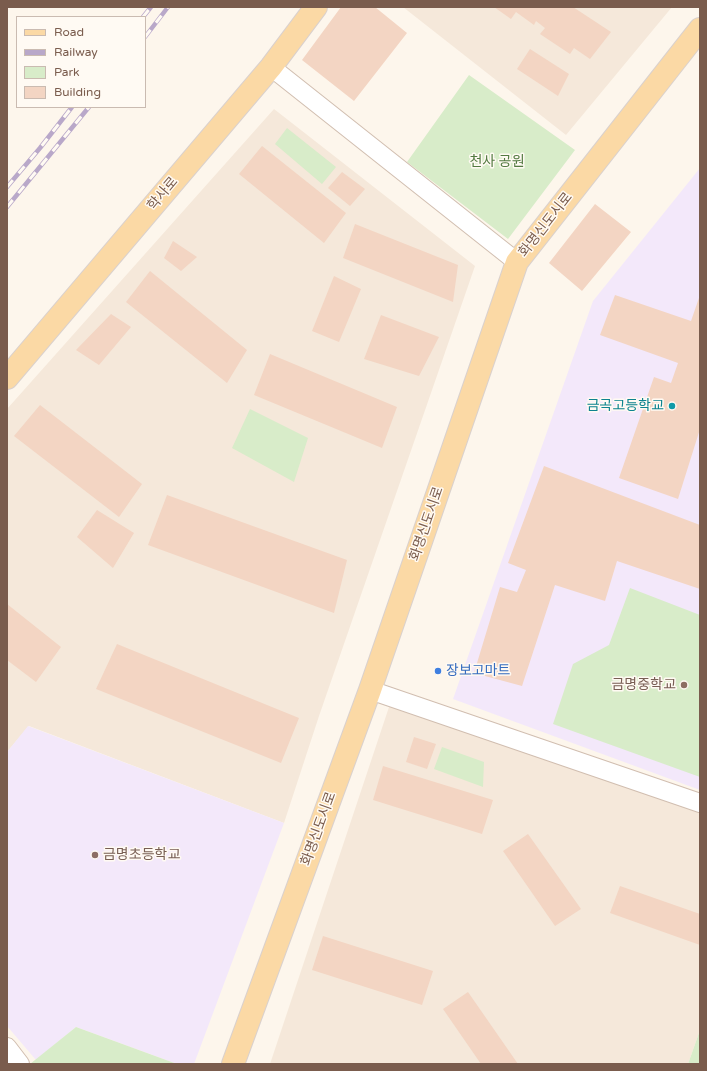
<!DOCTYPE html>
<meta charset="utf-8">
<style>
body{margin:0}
#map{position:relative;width:707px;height:1071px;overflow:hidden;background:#fdf6ec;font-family:"Varela Round",sans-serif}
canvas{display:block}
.frame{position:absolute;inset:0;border:8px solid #7a5c4d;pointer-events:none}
.legend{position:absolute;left:16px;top:16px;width:130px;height:92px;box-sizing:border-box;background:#fffaf3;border:1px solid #cabbb1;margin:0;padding:5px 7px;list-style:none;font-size:12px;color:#7a5c4d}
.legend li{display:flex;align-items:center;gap:8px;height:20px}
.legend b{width:20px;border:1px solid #cabbb1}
</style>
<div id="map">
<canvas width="707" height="1071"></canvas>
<div class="frame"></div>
<ul class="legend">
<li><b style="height:5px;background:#fbd9a5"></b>Road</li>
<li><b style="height:5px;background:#b9a8c9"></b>Railway</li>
<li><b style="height:11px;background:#d8ecc9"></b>Park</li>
<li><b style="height:11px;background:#f3d5c3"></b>Building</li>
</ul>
</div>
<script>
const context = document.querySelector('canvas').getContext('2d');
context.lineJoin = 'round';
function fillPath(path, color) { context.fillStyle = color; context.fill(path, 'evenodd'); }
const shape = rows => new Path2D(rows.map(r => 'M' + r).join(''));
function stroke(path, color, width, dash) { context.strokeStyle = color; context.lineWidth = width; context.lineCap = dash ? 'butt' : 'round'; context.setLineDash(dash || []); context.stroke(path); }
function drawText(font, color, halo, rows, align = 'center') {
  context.font = font + ' "Varela Round","Noto Sans KR",sans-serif'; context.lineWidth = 3; context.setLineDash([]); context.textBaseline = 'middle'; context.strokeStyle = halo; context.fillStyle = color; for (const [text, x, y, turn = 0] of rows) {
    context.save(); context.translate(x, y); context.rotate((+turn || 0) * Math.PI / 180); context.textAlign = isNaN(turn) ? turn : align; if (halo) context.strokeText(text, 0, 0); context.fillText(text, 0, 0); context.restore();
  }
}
fillPath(shape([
 [403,7,672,7,566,135],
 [274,109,475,266,319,716,284,823,29,726,7,752,7,409],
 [393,695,700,811,700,1030,688,1064,270,1064]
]), '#f5e8da');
fillPath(shape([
 [700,168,700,790,453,699,593,301],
 [28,726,284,823,194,1064,177,1064,76,1027,36,1060,7,1026,7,752]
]), '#f3e8fa');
fillPath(shape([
 [469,75,575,150,508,239,407,162],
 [287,128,336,167,322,184,275,144],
 [250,409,308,438,294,482,232,448],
 [630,588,700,615,700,777,553,724,573,664,609,645],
 [442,747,484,762,483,787,434,769],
 [76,1027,177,1064,30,1064],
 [700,1030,700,1064,688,1064]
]), '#d8ecc9');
fillPath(shape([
 [341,7,375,7,407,33,354,101,302,60],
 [494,7,573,7,611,32,590,59,574,48,570,54,540,34,545,28,536,21,534,25,516,12,511,19],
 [530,49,569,74,558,96,517,69],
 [262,146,346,213,324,243,239,174],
 [342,172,365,189,350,206,328,188],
 [595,204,631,232,582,291,549,263],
 [355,224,458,265,453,302,343,258],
 [173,241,197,257,181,271,164,258],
 [150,271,247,350,227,383,126,302],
 [334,276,361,289,339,342,312,331],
 [615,295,691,321,700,295,700,429,678,499,619,478,654,377,671,383,678,363,600,335],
 [111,314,131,327,99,365,76,350],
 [381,315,439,337,419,376,364,359],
 [270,354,397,407,382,448,254,395],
 [40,405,142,484,119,517,14,436],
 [544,466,700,525,700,589,617,561,605,601,555,585,522,686,474,673,500,587,517,592,526,570,508,563],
 [167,495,347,560,334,613,148,545],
 [97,510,134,533,113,568,77,537],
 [7,604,61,647,36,682,7,660],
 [117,644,299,718,281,763,96,689],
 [414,737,436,744,427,769,406,762],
 [383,766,493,800,482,834,373,800],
 [528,834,581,909,555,926,503,851],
 [620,886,700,914,700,945,610,913],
 [323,936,433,971,422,1005,312,970],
 [468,992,518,1064,481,1064,443,1009]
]), '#f3d5c3');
const minor = shape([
 [271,67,517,262],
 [370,690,700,803],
 [7,1047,20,1064]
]);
const major = shape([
 [7,378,271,67,316,7],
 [233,1064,370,690,517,262,700,29]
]);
stroke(minor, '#d1beb0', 20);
stroke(major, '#dad1cd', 24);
stroke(minor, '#fff', 18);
stroke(major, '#fbd9a5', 22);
const rail = shape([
 [143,17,151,7],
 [145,37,168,7],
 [7,187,40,148,72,107],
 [7,207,89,107]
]);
stroke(rail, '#b9a8c9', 4.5);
stroke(rail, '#fffaf3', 3, [9]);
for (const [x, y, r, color] of [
 [672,406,4,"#0f9aa8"],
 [438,671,4,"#3f7fe0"],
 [684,685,4,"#8d6e63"],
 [95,855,4,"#8d6e63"]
]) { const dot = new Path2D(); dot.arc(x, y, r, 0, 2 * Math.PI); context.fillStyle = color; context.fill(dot); stroke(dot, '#fffaf3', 1.5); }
drawText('14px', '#537a41', '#fffaf3', [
 ["천사 공원",497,162]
]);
drawText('14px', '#7a5c4d', '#fffaf3', [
 ["학사로",163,194,-50],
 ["화명신도시로",546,225,-52],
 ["화명신도시로",427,524,-71],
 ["화명신도시로",319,829,-70]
]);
drawText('14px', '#0d838f', '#fffaf3', [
 ["금곡고등학교",664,406]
], 'right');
drawText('14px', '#366cbe', '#fffaf3', [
 ["장보고마트",446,671]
], 'left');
drawText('14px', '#785e54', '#fffaf3', [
 ["금명중학교",676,685],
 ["금명초등학교",103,855,"left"]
], 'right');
</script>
